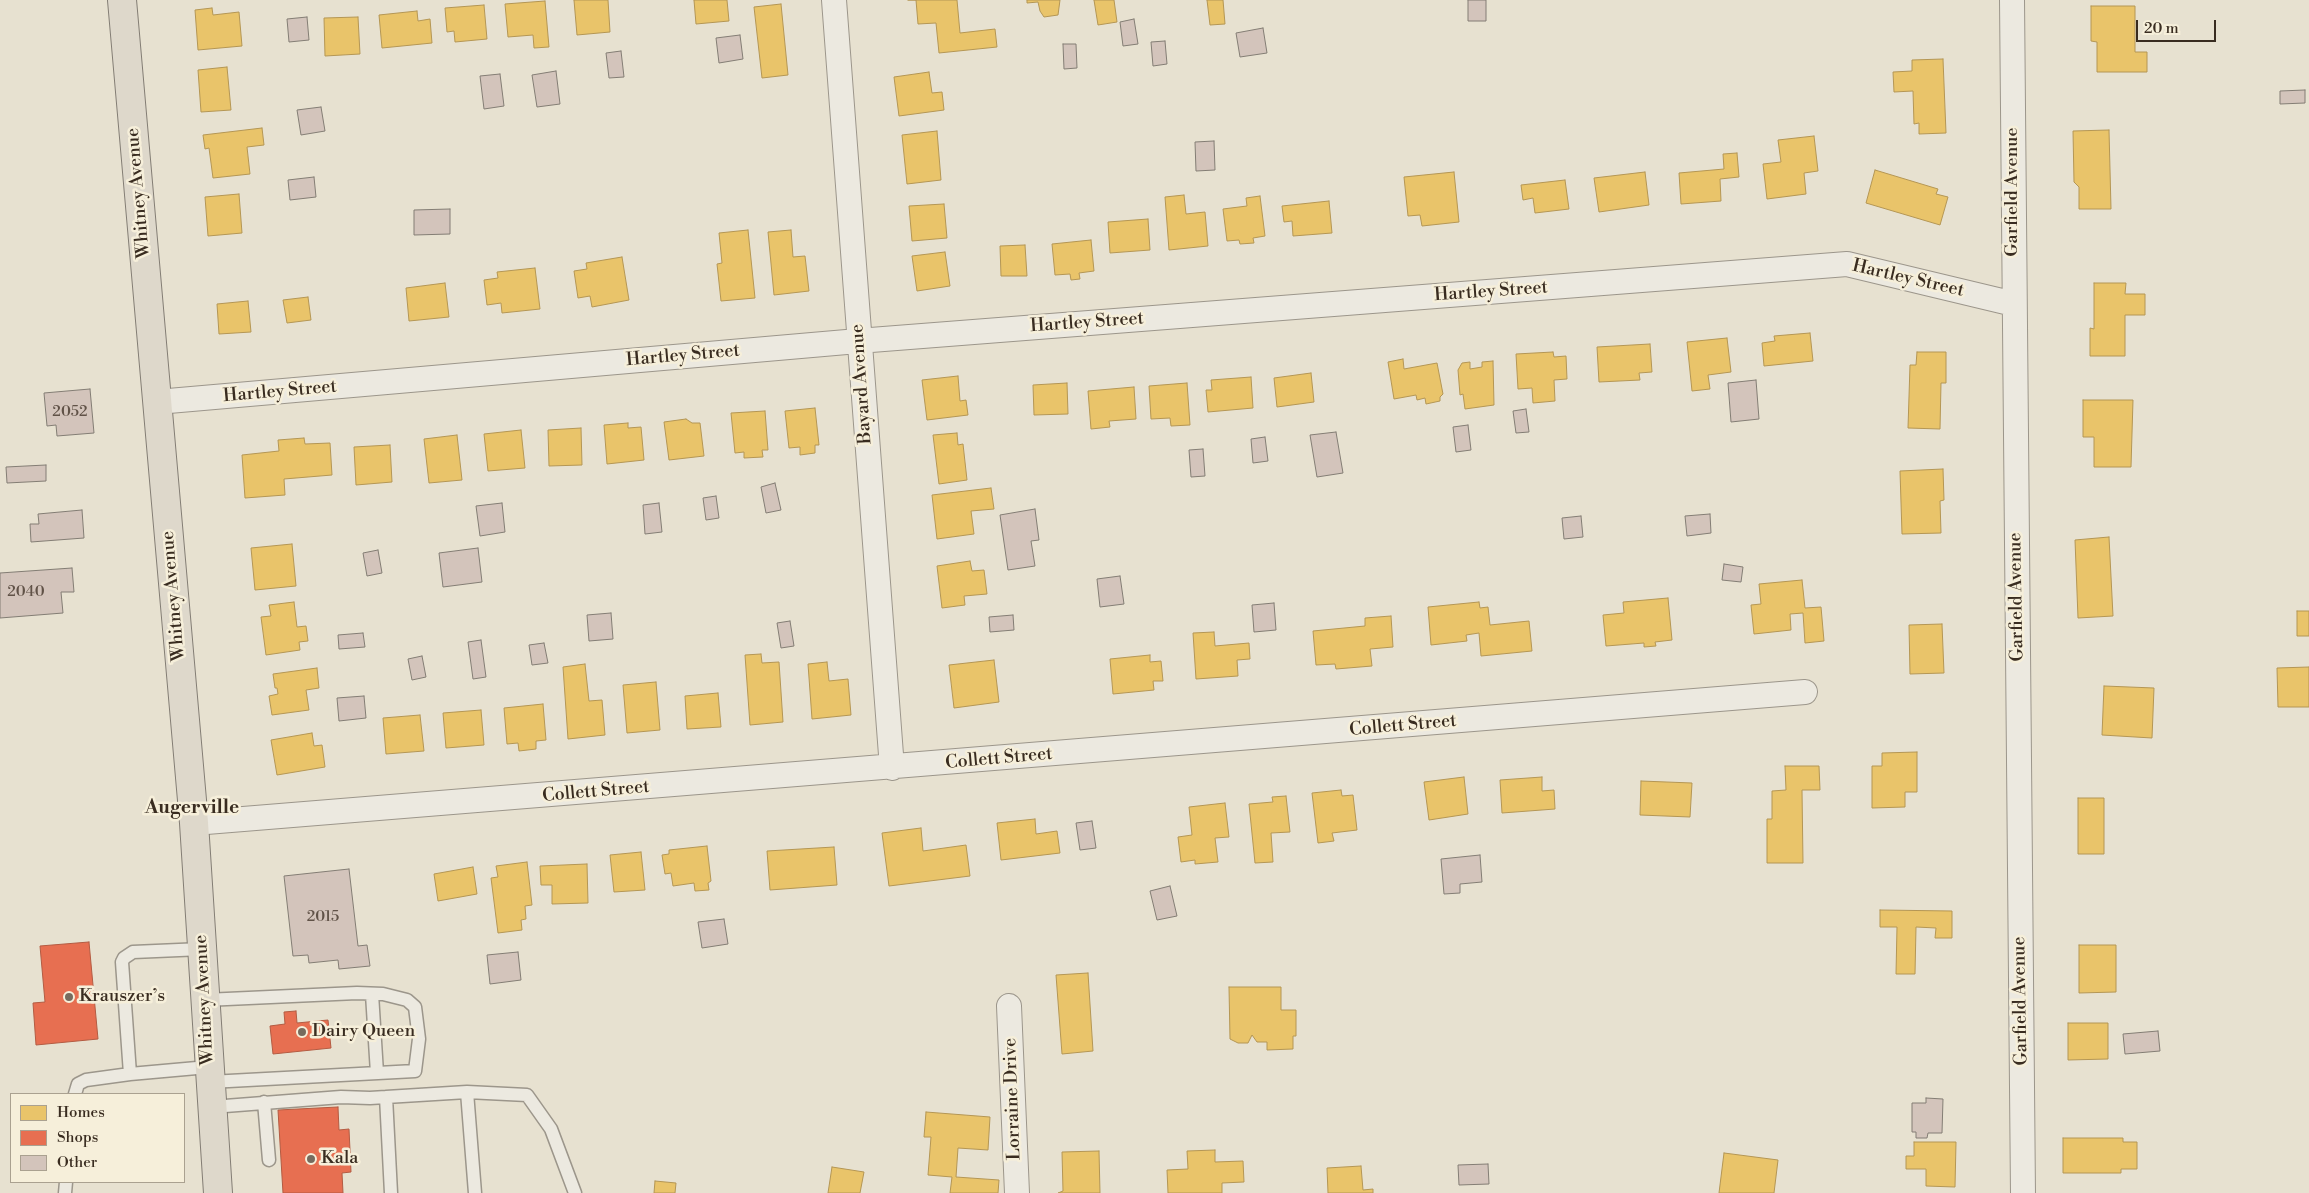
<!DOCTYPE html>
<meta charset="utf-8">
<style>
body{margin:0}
#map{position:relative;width:2309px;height:1193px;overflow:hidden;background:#e7e1d0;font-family:"Libre Bodoni",serif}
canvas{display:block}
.legend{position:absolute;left:10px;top:1093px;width:175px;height:90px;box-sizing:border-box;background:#f6efda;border:1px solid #aaa190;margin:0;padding:6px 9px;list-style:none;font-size:15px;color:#392c20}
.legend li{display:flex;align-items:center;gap:10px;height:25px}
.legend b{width:25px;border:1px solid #aaa190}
.scale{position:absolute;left:2136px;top:20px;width:80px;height:22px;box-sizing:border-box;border:2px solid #392c20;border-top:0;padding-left:6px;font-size:15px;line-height:18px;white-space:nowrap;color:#392c20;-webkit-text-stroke:4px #f6efda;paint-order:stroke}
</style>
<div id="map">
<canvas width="2309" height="1193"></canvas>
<ul class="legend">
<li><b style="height:14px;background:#e9c46a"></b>Homes</li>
<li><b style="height:14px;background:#e76f51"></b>Shops</li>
<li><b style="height:14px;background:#d3c4bb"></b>Other</li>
</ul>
<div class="scale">20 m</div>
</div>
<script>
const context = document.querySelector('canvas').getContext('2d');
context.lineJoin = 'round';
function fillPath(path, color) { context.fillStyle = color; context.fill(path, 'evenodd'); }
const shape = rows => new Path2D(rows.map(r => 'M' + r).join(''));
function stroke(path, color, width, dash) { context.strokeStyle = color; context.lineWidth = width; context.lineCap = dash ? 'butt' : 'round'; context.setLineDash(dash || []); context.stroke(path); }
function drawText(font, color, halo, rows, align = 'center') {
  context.font = font + ' "Libre Bodoni",serif'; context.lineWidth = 5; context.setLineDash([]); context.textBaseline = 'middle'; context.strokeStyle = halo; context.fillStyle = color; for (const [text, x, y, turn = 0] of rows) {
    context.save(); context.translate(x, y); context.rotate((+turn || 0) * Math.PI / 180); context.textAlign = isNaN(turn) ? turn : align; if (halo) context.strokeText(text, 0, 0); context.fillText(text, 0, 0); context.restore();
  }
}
const homes = shape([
 [574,0,608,0,610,32,577,35,574,0],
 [694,0,727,0,729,21,696,24,694,0],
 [908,0,957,0,960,33,995,29,997,47,939,53,936,23,918,24,916,0,908,0],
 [1027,0,1060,0,1058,15,1044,17,1040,11,1038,2,1027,3,1027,0],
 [1094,0,1114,0,1117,22,1098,25,1094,0],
 [1207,0,1223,0,1225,24,1210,25,1207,0],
 [545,1,549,47,534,48,533,35,508,37,505,4,545,1],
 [781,4,788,75,762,78,754,7,781,4],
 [484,5,487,39,455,42,454,31,447,32,445,8,484,5],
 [2091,6,2135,6,2135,52,2147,52,2147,72,2097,72,2097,42,2091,41,2091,6],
 [212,8,213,15,239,12,242,46,198,50,195,10,212,8],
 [417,11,418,21,430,19,432,43,382,48,379,15,417,11],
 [358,17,360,54,325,56,324,18,358,17],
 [1943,59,1946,133,1919,134,1919,123,1914,124,1913,91,1894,92,1893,72,1912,71,1912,60,1943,59],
 [227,67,231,110,201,112,198,70,227,67],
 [929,72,932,93,942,92,944,110,899,116,894,77,929,72],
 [262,128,264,145,247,147,250,174,213,178,209,148,205,149,203,135,262,128],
 [2109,130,2111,209,2079,209,2079,187,2074,182,2073,131,2109,130],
 [937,131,941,180,907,184,902,135,937,131],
 [1814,136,1818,171,1804,173,1806,194,1767,199,1763,164,1781,162,1778,140,1814,136],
 [1737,153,1739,177,1720,179,1721,201,1681,204,1679,173,1724,169,1723,154,1737,153],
 [1875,170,1938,189,1936,194,1948,197,1940,225,1866,203,1875,170],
 [1454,172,1459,222,1422,226,1420,215,1408,216,1404,177,1454,172],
 [1645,172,1649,205,1599,212,1594,178,1645,172],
 [1565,180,1569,209,1535,213,1533,198,1523,200,1521,185,1565,180],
 [239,194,242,233,208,236,205,197,239,194],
 [1184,195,1186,214,1205,212,1208,246,1169,250,1165,197,1184,195],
 [1260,196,1265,236,1253,238,1254,243,1240,244,1239,240,1227,241,1223,209,1247,206,1246,198,1260,196],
 [1329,201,1332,233,1293,236,1292,221,1284,222,1282,206,1329,201],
 [944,204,947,238,912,241,909,206,944,204],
 [1148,219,1150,250,1110,253,1108,222,1148,219],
 [748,230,755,298,721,301,717,264,722,263,719,233,748,230],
 [791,230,793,257,805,256,809,291,774,295,768,232,791,230],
 [1091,240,1094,271,1079,273,1080,279,1071,280,1070,274,1055,275,1052,244,1091,240],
 [1025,245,1027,276,1001,276,1000,246,1025,245],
 [945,252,950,286,917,291,912,256,945,252],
 [622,257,629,300,592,307,590,296,578,298,574,271,587,269,586,263,622,257],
 [535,268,540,309,502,313,501,303,487,305,484,280,498,278,497,272,535,268],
 [445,283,449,317,409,321,406,288,445,283],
 [2094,283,2126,283,2125,294,2145,294,2145,315,2125,315,2125,356,2090,356,2090,328,2094,329,2094,283],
 [308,297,311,320,287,323,283,300,308,297],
 [248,301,251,332,219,334,217,304,248,301],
 [1810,333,1813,361,1764,366,1762,343,1775,341,1774,336,1810,333],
 [1727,338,1731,372,1708,375,1710,389,1692,391,1687,342,1727,338],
 [1650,344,1652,372,1639,373,1640,380,1599,382,1597,347,1650,344],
 [1553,352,1554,357,1566,356,1567,379,1554,380,1555,401,1533,403,1532,388,1518,389,1516,354,1553,352],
 [1917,352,1946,352,1946,383,1941,383,1940,429,1908,428,1910,365,1916,365,1917,352],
 [1403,359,1404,369,1437,363,1443,394,1440,397,1440,401,1426,404,1425,398,1417,400,1416,395,1394,399,1388,362,1403,359],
 [1493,361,1494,405,1465,409,1463,394,1460,395,1458,370,1462,363,1470,362,1470,369,1482,367,1482,362,1493,361],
 [1311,373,1314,402,1277,407,1274,378,1311,373],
 [958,376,960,401,966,400,968,415,927,420,922,380,958,376],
 [1251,377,1253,408,1208,412,1206,390,1212,390,1211,380,1251,377],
 [1067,383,1068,414,1034,415,1033,385,1067,383],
 [1187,383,1190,425,1171,426,1170,418,1151,419,1149,386,1187,383],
 [1134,387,1136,419,1109,421,1110,427,1091,429,1088,391,1134,387],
 [2083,400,2133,400,2131,467,2094,467,2094,437,2083,437,2083,400],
 [815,408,819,445,815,445,815,453,800,455,800,447,789,448,785,411,815,408],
 [765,411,768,450,762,450,763,457,744,458,744,452,735,453,731,413,765,411],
 [686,419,692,423,700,423,704,456,669,460,664,422,686,419],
 [628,423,628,428,641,427,644,460,607,464,604,425,628,423],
 [581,428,582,465,549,466,548,430,581,428],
 [521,430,525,468,488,471,484,434,521,430],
 [957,433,958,445,963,444,967,480,939,484,933,435,957,433],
 [457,435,462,480,429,483,424,439,457,435],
 [304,438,305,444,330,443,332,475,284,479,285,495,245,498,242,455,279,451,278,440,304,438],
 [390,445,392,482,356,485,354,447,390,445],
 [1943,469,1944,500,1940,501,1941,533,1902,534,1900,471,1943,469],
 [991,488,994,509,971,511,974,534,937,539,932,495,991,488],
 [2109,537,2113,616,2078,618,2075,540,2109,537],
 [292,544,296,586,255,590,251,548,292,544],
 [970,561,972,571,984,570,987,594,964,596,965,605,942,608,937,566,970,561],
 [1802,580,1805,608,1821,607,1824,641,1805,643,1803,613,1790,614,1791,630,1754,634,1751,605,1761,604,1759,584,1802,580],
 [1668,598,1672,640,1655,642,1656,646,1644,647,1644,643,1606,646,1603,615,1624,613,1623,602,1668,598],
 [294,602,297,627,306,626,308,641,299,642,300,650,266,655,261,617,271,616,269,605,294,602],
 [1479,602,1480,608,1488,607,1490,625,1529,621,1532,651,1481,656,1479,633,1466,635,1467,641,1431,645,1428,607,1479,602],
 [2297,611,2309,611,2309,636,2297,636,2297,611],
 [1391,616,1393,647,1370,649,1372,666,1336,669,1335,664,1316,665,1313,631,1365,626,1365,618,1391,616],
 [1942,624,1944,673,1910,674,1909,625,1942,624],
 [1214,632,1215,646,1249,643,1250,659,1237,660,1238,676,1196,679,1193,633,1214,632],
 [761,654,762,663,779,662,783,722,750,725,745,655,761,654],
 [1150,655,1150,662,1161,661,1163,681,1153,681,1154,690,1113,694,1110,659,1150,655],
 [994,660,999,702,954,708,949,665,994,660],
 [827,662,829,681,848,679,851,715,812,719,808,664,827,662],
 [585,664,589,701,602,700,605,735,568,739,563,667,585,664],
 [2309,667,2309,707,2278,707,2277,668,2309,667],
 [317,668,319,688,306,690,309,710,272,715,269,696,278,694,277,688,275,688,273,674,317,668],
 [656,682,660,730,627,733,623,685,656,682],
 [2104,686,2154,688,2152,738,2102,735,2104,686],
 [718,693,721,727,687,729,685,696,718,693],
 [543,704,546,740,536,741,536,749,519,751,518,743,507,744,504,708,543,704],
 [481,710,484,745,446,748,443,713,481,710],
 [420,715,424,751,386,754,383,718,420,715],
 [312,733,314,746,322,745,325,767,277,775,271,740,312,733],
 [1917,752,1917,792,1905,792,1905,807,1872,808,1872,766,1882,766,1882,753,1917,752],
 [1785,766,1819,766,1820,790,1802,790,1803,863,1767,863,1767,819,1772,819,1772,791,1786,790,1785,766],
 [1464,777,1468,814,1429,820,1424,782,1464,777],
 [1542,777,1542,791,1554,790,1555,809,1502,813,1500,780,1542,777],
 [1641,781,1692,783,1690,817,1640,815,1641,781],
 [1341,790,1342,796,1353,795,1357,830,1332,833,1334,841,1318,843,1312,793,1341,790],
 [1286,796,1290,832,1271,833,1273,862,1255,863,1249,804,1273,802,1272,797,1286,796],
 [2078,798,2104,798,2104,854,2078,854,2078,798],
 [1225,803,1229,837,1215,838,1218,862,1195,864,1195,860,1181,862,1178,837,1192,835,1189,807,1225,803],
 [1035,819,1036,834,1057,831,1060,853,1001,860,997,823,1035,819],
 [921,828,923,851,966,845,970,876,889,886,882,833,921,828],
 [707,846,711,881,708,883,709,890,695,891,694,883,673,886,671,873,665,874,662,855,669,854,669,850,707,846],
 [834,847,837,885,770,890,767,851,834,847],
 [641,852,645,890,614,892,610,855,641,852],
 [527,862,532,905,525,906,526,919,521,920,522,930,498,933,491,878,498,877,496,866,527,862],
 [587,864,588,903,552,904,552,885,541,885,540,866,587,864],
 [473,867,477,894,438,901,434,874,473,867],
 [1880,910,1952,911,1952,938,1935,938,1936,928,1916,927,1915,974,1896,974,1897,927,1880,927,1880,910],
 [2079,945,2116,945,2116,992,2079,993,2079,945],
 [1088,973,1093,1051,1062,1054,1056,975,1088,973],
 [1229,987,1281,987,1281,1010,1296,1010,1296,1036,1293,1036,1293,1049,1267,1050,1267,1042,1257,1042,1252,1035,1248,1043,1238,1043,1230,1039,1229,987],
 [2068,1023,2108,1023,2108,1059,2068,1060,2068,1023],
 [926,1112,990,1117,988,1150,958,1148,956,1177,999,1180,998,1193,950,1193,952,1177,928,1175,931,1137,924,1137,926,1112],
 [2063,1138,2123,1138,2123,1142,2137,1142,2137,1169,2121,1169,2121,1173,2063,1173,2063,1138],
 [1914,1142,1956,1142,1955,1187,1926,1186,1926,1169,1906,1169,1906,1156,1914,1156,1914,1142],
 [1215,1150,1215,1162,1243,1161,1244,1182,1222,1183,1222,1193,1168,1193,1167,1170,1188,1169,1187,1151,1215,1150],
 [1099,1151,1100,1193,1058,1193,1063,1191,1062,1152,1099,1151],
 [1724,1153,1778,1160,1774,1193,1719,1193,1724,1153],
 [1361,1166,1363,1190,1373,1189,1373,1193,1328,1193,1327,1168,1361,1166],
 [832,1167,864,1172,860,1193,828,1193,832,1167],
 [655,1181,676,1183,675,1193,654,1193,655,1181]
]);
fillPath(homes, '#e9c46a');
stroke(homes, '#b49654', 1);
const shops = shape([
 [89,942,98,1039,36,1045,33,1003,45,1002,40,946,89,942],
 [296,1011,297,1023,328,1020,331,1048,273,1054,270,1026,285,1024,284,1012,296,1011],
 [338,1107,339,1130,349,1129,351,1172,342,1173,343,1193,283,1193,278,1110,338,1107]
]);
fillPath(shops, '#e76f51');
stroke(shops, '#b35b42', 1);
const building = shape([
 [1468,0,1486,0,1486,21,1468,21,1468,0],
 [307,17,309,40,289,42,287,19,307,17],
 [1134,19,1138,44,1123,46,1120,22,1134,19],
 [1263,28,1267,53,1240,57,1236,33,1263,28],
 [740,35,743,59,719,63,716,38,740,35],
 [1165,41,1167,64,1153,66,1151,42,1165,41],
 [1063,44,1076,44,1077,68,1064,69,1063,44],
 [621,51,624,77,609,78,606,53,621,51],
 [556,71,560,104,537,107,532,75,556,71],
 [500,74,504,106,484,109,480,76,500,74],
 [2305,90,2305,103,2280,104,2280,91,2305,90],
 [321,107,325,131,301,135,297,110,321,107],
 [1214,141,1215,170,1196,171,1195,142,1214,141],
 [314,177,316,197,290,200,288,180,314,177],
 [450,209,450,234,414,235,414,210,450,209],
 [1756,380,1759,419,1731,422,1728,383,1756,380],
 [90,389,94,433,57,436,56,425,47,426,44,393,90,389],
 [1526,409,1529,432,1516,433,1513,411,1526,409],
 [1468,425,1471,450,1456,452,1453,427,1468,425],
 [1336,432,1343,473,1317,477,1310,435,1336,432],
 [1265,437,1268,461,1253,463,1251,439,1265,437],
 [1203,449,1205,476,1191,477,1189,450,1203,449],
 [46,465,46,481,7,483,6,467,46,465],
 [775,483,781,510,766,513,761,487,775,483],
 [716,496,719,518,706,520,703,498,716,496],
 [502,503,505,532,480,536,476,506,502,503],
 [659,503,662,532,645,534,643,505,659,503],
 [1035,509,1039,540,1031,541,1035,566,1008,570,1000,515,1035,509],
 [82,510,84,538,31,542,30,524,39,524,38,514,82,510],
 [1710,514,1711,533,1687,536,1685,516,1710,514],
 [1581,516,1583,537,1564,539,1562,518,1581,516],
 [478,548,482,582,443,587,439,553,478,548],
 [378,550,382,573,367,576,363,553,378,550],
 [1724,564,1743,567,1741,582,1722,580,1724,564],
 [72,568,74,592,61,592,63,613,0,618,0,573,72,568],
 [1120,576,1124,604,1100,607,1097,579,1120,576],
 [1274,603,1276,630,1254,632,1252,605,1274,603],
 [611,613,613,639,589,641,587,615,611,613],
 [1013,615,1014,630,990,632,989,617,1013,615],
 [790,621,794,646,781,648,777,623,790,621],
 [363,633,365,647,339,649,338,635,363,633],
 [481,640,486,677,473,679,468,642,481,640],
 [544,643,548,663,532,665,529,645,544,643],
 [422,656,426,677,412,680,408,659,422,656],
 [364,696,366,718,339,721,337,698,364,696],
 [1092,821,1096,848,1080,850,1076,823,1092,821],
 [1480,855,1482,882,1460,884,1460,893,1444,894,1441,859,1480,855],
 [349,869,358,946,367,945,370,966,339,969,338,960,309,963,308,955,293,956,284,876,349,869],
 [1170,886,1177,916,1157,920,1150,891,1170,886],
 [724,919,728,944,702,948,698,922,724,919],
 [518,952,521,980,490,984,487,955,518,952],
 [2158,1031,2160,1051,2125,1054,2123,1034,2158,1031],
 [1926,1098,1943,1099,1942,1133,1928,1133,1927,1138,1916,1138,1916,1132,1912,1132,1912,1103,1926,1103,1926,1098],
 [1488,1164,1489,1184,1459,1185,1458,1165,1488,1164]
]);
fillPath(building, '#d3c4bb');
stroke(building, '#837d74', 1);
const service = shape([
 [372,994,377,1073],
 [205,1000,357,993,383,994,407,1000,415,1007,419,1039,415,1071,210,1082],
 [130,1074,208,1067],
 [467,1092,527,1095,551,1129,575,1193],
 [75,1094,78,1084,86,1080,130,1074,122,962,124,958,133,952,202,949],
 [386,1097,391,1193],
 [264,1102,269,1160],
 [212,1107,341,1097,370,1098,467,1092,475,1193],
 [65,1193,66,1182]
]);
const minor = shape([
 [834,0,892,768],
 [2012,0,2023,1193],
 [157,402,858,341,1847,264,2014,304],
 [194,823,1805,692],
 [1009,1006,1017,1193]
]);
const primary = shape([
 [122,0,194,823,218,1193]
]);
stroke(service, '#9c968b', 15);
stroke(minor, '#9c968b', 26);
stroke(primary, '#837d74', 30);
stroke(service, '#ece9e0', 12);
stroke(minor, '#ece9e0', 24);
stroke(primary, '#ded8cb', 28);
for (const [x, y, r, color] of [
 [69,997,5,"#766b5e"],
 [302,1032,5,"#766b5e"],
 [311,1159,5,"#766b5e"]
]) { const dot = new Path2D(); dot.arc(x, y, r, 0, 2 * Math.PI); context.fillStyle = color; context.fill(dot); stroke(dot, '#f6efda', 2); }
drawText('15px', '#605247', null, [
 ["2052",70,412],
 ["2040",26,592],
 ["2015",323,917]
]);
drawText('18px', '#392c20', '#f6efda', [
 ["Garfield Avenue",2013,192,-90],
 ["Whitney Avenue",139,193,-95],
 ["Hartley Street",1908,279,13],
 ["Hartley Street",1491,292,-4],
 ["Hartley Street",1087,323,-4],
 ["Hartley Street",683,356,-5],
 ["Bayard Avenue",862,384,-94],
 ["Hartley Street",280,392,-5],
 ["Whitney Avenue",174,596,-95],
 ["Garfield Avenue",2017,597,-91],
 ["Collett Street",1403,726,-5],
 ["Collett Street",999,759,-5],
 ["Collett Street",596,792,-5],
 ["Whitney Avenue",205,1000,-93],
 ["Garfield Avenue",2021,1001,-91],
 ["Lorraine Drive",1013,1099,-92]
]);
drawText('18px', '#392c20', '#f6efda', [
 ["Krauszer’s",79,997],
 ["Dairy Queen",312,1032],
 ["Kala",321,1159]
], 'left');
drawText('bold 19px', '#392c20', '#f6efda', [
 ["Augerville",192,808]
]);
</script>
